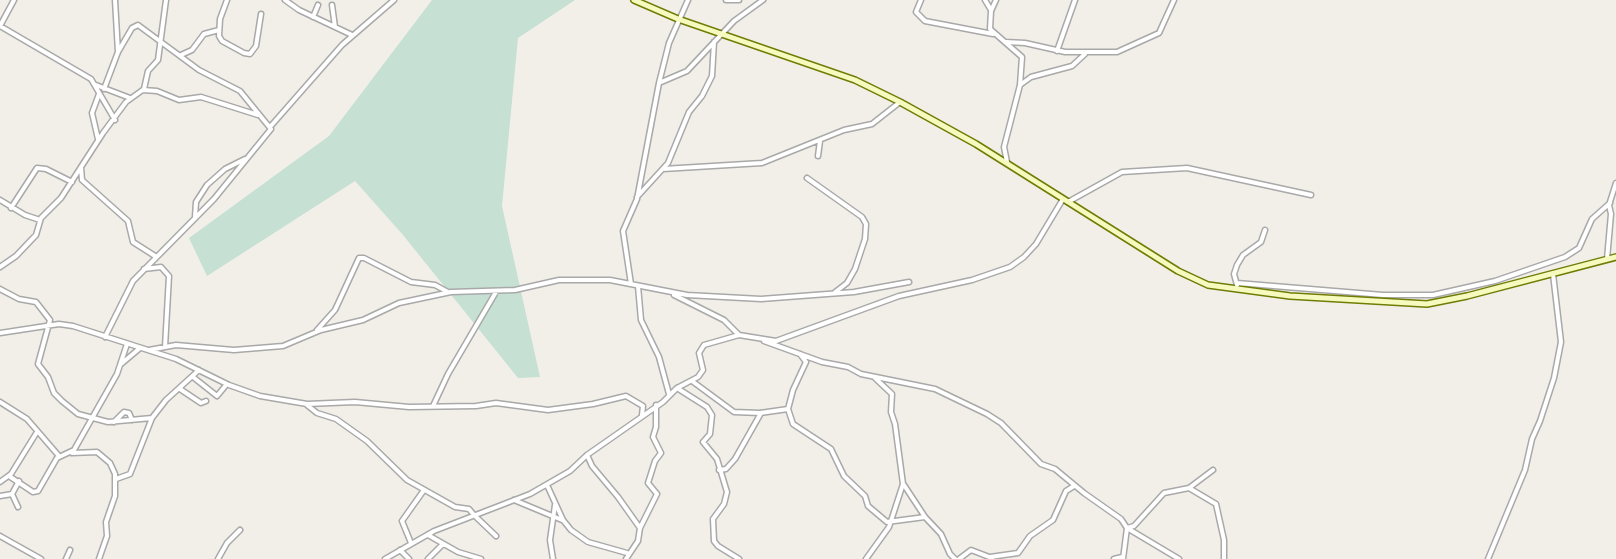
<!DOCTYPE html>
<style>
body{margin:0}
canvas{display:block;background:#f2efe9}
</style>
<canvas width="1616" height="559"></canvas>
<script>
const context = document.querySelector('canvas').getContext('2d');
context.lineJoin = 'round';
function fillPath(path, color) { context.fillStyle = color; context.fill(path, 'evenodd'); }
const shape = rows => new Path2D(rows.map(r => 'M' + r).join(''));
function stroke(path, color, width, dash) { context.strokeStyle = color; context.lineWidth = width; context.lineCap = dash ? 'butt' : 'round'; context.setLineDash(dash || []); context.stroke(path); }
fillPath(shape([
 [432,0,575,0,518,38,502,206,540,377,518,378,403,235,355,181,207,276,189,238,329,136]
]), '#c6e0d4');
const street = shape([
 [115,0,118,52],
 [227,0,220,19,219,36,222,41,244,53,250,54,256,46,261,14],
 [285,0,299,10,352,35],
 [726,0,739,0],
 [921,0,916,12,925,21,993,34],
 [985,0,991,10],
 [996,0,991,11,990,29,1022,57,1020,85,1004,147,1007,162],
 [332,5,335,27],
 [313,17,318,5],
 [0,26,91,79,115,120],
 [0,26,14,0],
 [1006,42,1025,43,1065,52,1117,52,1159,33,1174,0],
 [1057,51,1075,0],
 [181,55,192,50,204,34,219,30],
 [659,83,669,43,688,0],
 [96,85,130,98],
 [1020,85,1031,77,1072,66,1085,54],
 [104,89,118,52,132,28,138,25,199,70,240,91,271,129,214,199,133,281,105,337],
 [143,90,157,91,179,100,201,97,258,115],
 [270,127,342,45,394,0],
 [98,139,92,113,99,94],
 [818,156,820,141],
 [81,167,82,180,128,221,133,242,155,256],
 [663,169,762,163,844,130,872,124,900,102],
 [807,178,862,217,866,224,865,239,855,269,847,283,834,293],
 [637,197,668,163,689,112,702,96,712,76,714,42],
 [0,200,25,215,40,220],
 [1068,202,1122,172,1187,168,1311,195],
 [11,208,37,168,46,169,72,182],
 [195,217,196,202,207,185,225,169,245,159],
 [1607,259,1611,214,1609,205,1616,183],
 [0,267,16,256,36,235,41,218,61,198,103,133,126,102,144,89,148,71,158,60,166,0],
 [144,269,161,267,169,276,165,347],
 [1237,283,1383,295,1433,295,1495,281,1565,257,1579,248,1592,219,1610,203],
 [631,284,623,231,637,199,659,83,687,71,734,21,763,0],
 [1237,285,1234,274,1237,265,1243,255,1261,242,1265,230],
 [638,286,641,320,659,357,669,394],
 [0,289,19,299,36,302,50,320,38,364,48,377,54,393,62,401,78,414,108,422,152,418],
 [674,295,724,320,739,335],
 [317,330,335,310,359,258,364,258,411,282,435,285,448,292],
 [0,333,59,324,73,326,176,359,229,385,260,396,307,404,355,402,409,407,476,406,496,403,548,410,593,404,626,396,643,406,642,415],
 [764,341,822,362,848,367,861,374,935,389,987,414,1001,423,1041,464,1055,469,1084,493,1121,519,1127,528,1179,559],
 [149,350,176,345,234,350,283,346,321,330,363,320,399,303,451,292,515,290,559,280,610,280,687,295,761,299,854,292,909,282],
 [800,354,806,362,793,390,788,409,793,424,831,449,844,476,865,496,868,506,887,522,925,517],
 [121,364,140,348],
 [193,377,217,396,227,384],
 [692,381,734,412,760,413,788,409],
 [677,388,707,407,712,415,710,434,703,442,717,459,727,492,724,504,713,519,714,541,718,546,739,559],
 [180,389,201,403,206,401],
 [0,402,27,419,59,456],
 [307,405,317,413,336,419,367,441,407,480,455,507,469,509,474,515],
 [433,406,448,374,496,292],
 [114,422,124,412,129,413,132,420],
 [72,453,97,452,110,463,115,474,115,496,106,522,107,536,99,559],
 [587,455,592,466,618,497,640,528,638,541,626,559],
 [719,470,726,469,735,459,761,413],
 [9,476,33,492,38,491,57,458,74,450,117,374,127,344],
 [116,479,130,474,152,418,166,400,199,370],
 [0,482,11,474,37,432],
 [547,485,563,520,571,530,588,542,627,553],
 [904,485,925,517,941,534,950,554,955,559],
 [1189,488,1216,504,1224,540,1224,559],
 [0,496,12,494],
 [514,500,562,520],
 [18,507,12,494,19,481],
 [474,515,496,536],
 [640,528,657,494,648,483,655,461,661,453,653,437,656,427,656,405],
 [428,535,458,552,481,559],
 [0,536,41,559],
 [411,543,402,521,424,490],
 [400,550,409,559],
 [990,557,1018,553,1030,536,1053,520,1066,491,1074,486],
 [66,559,70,550],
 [218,559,227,543,240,530],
 [385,559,434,531,530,494,570,471,587,455,663,402,677,388,698,377,703,370,699,353,704,345,739,335,776,341,899,296,972,280,1010,267,1024,257,1036,244,1063,199],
 [428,559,443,544],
 [553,559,550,540,555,505],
 [866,559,889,527,903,484,895,424,891,412,892,394,875,378],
 [959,559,971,550,992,558],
 [1114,559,1122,557],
 [1123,559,1127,528,1134,526,1164,493,1189,488,1213,470],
 [1488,559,1525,470,1532,439,1540,421,1554,378,1561,342,1553,274]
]);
const secondary = shape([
 [634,0,678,19,855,80,900,102,976,144,1178,271,1208,285,1290,296,1427,304,1467,296,1616,257]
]);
stroke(street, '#a9a9a9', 7);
stroke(secondary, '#707d05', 8);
stroke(street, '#fff', 4);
stroke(secondary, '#f7fabf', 5);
</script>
